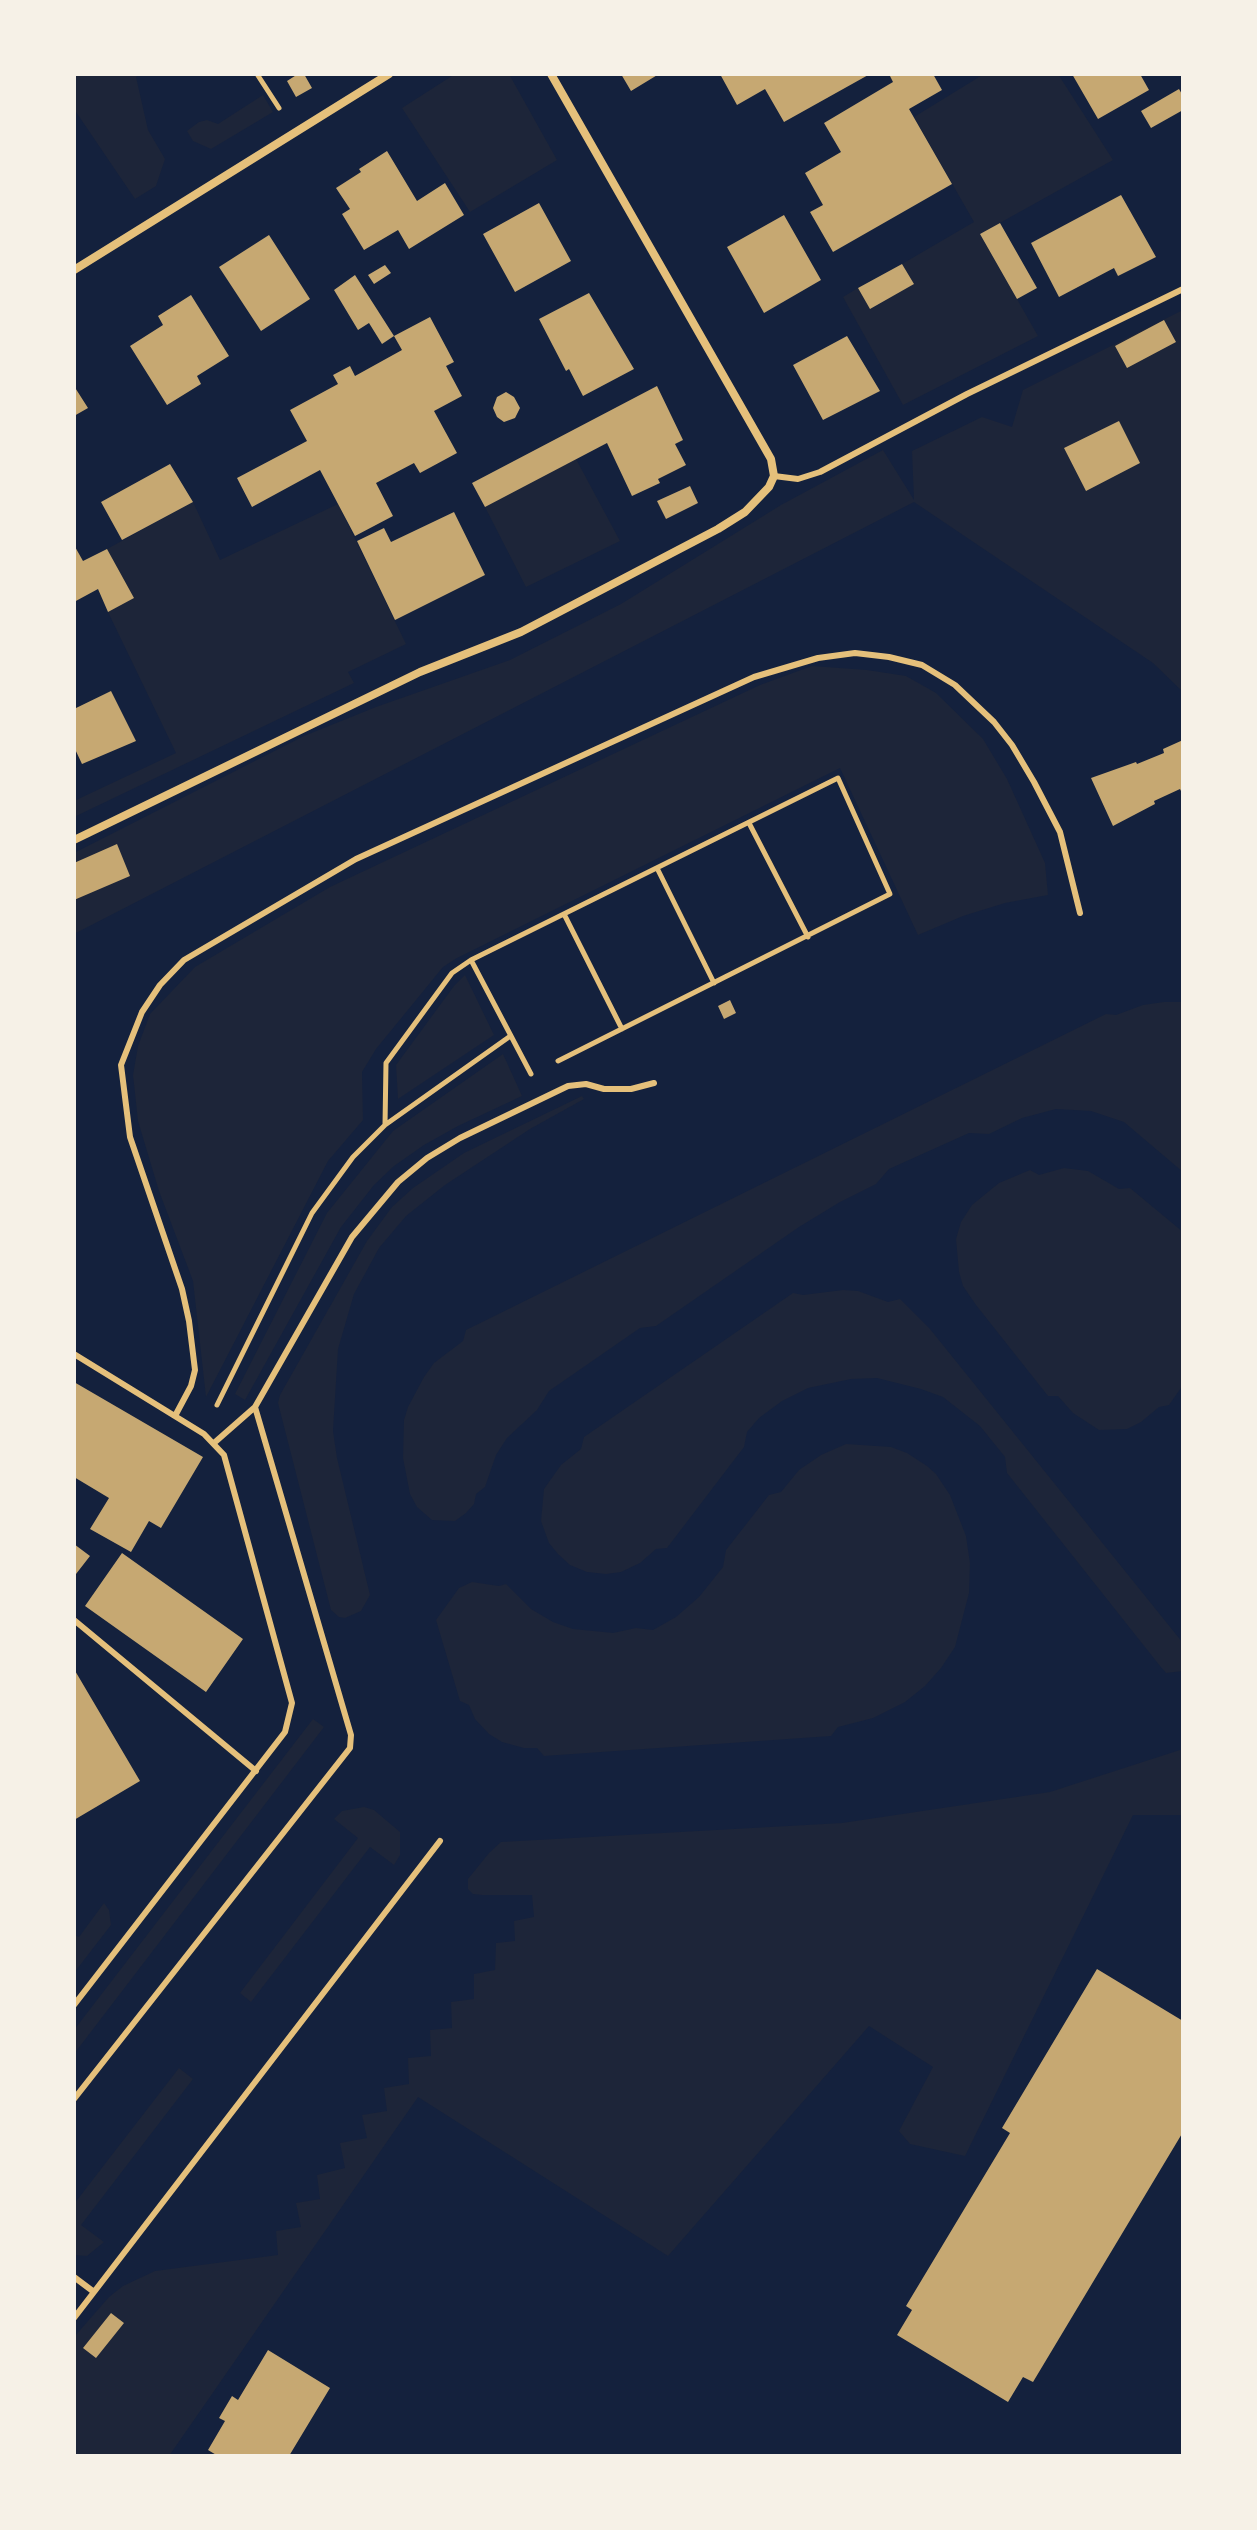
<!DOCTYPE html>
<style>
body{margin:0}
#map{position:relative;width:1257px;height:2530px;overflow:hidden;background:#14213d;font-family:"Times New Roman",serif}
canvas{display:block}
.frame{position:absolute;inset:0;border:76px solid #f6f1e7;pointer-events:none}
</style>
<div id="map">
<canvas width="1257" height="2530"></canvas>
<div class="frame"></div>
</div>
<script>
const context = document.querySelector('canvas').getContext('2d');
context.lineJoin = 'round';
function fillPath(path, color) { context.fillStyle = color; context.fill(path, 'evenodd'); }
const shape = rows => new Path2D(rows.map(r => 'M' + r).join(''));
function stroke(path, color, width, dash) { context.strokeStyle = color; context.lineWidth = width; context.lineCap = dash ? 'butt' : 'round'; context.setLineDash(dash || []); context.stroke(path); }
fillPath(shape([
 [74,74,141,74,136,77,148,130,165,159,156,186,135,199,74,109],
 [455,74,509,74,557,160,470,212,402,108],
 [984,74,1058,74,1113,160,980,234,1038,336,903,405,843,297,858,288,871,309,913,284,902,264,974,222,914,117],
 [263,95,273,112,211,149,193,141,187,131,199,122,207,120,218,124],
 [1183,310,1183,692,1153,663,914,502,74,934,74,853,304,736,376,707,510,660,621,604,781,505,883,450,914,500,912,451,982,417,1012,427,1023,390],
 [576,459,620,541,526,587,485,507],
 [193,502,220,560,338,504,406,644,348,672,354,683,74,817,74,801,176,753,108,612,133,598,107,549],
 [812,666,867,670,906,676,936,693,983,739,1007,779,1045,863,1048,895,1005,903,963,916,918,935,840,768,457,958,443,967,376,1049,362,1072,363,1120,328,1161,206,1397,193,1281,159,1191,138,1121,133,1075,138,1046,150,1014,195,967,330,887,760,685],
 [465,975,494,1035,398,1099,396,1065,454,986],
 [1164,1002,1183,1002,1183,1172,1124,1122,1091,1111,1056,1109,1022,1118,989,1134,969,1133,889,1169,876,1184,840,1202,799,1227,656,1326,640,1328,549,1391,537,1410,507,1438,496,1455,485,1487,476,1494,474,1504,466,1513,455,1521,432,1520,417,1507,410,1494,403,1458,404,1420,408,1407,424,1377,434,1363,463,1341,466,1330,1106,1014,1116,1015,1143,1005],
 [503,1054,522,1096,458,1126,424,1145,394,1166,374,1185,341,1227,245,1400,235,1394,327,1213,393,1131],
 [582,1096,584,1099,530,1129,445,1185,406,1216,379,1248,354,1294,338,1349,333,1431,337,1458,370,1595,361,1611,345,1618,339,1617,331,1610,278,1403,280,1395,367,1241,392,1207,413,1188,464,1153],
 [1064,1168,1088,1171,1119,1189,1130,1188,1183,1232,1183,1385,1169,1405,1159,1407,1141,1422,1127,1429,1099,1430,1073,1413,1058,1396,1048,1396,976,1305,963,1286,959,1272,956,1239,961,1222,972,1205,999,1183,1030,1170,1039,1175],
 [843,1290,858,1291,888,1302,900,1299,930,1329,1183,1643,1183,1671,1166,1673,1160,1666,1007,1473,1005,1457,980,1426,943,1397,921,1389,877,1378,851,1379,808,1388,782,1401,759,1418,747,1432,744,1447,667,1548,656,1549,640,1563,621,1572,606,1574,587,1572,570,1565,558,1554,549,1543,541,1521,544,1489,561,1465,581,1449,584,1437,793,1293,803,1295],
 [846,1444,891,1447,907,1453,927,1466,936,1474,950,1495,966,1536,970,1563,969,1593,955,1647,941,1668,925,1686,905,1702,873,1718,838,1727,831,1736,544,1756,537,1748,524,1748,502,1742,489,1734,475,1719,469,1705,460,1701,436,1620,459,1588,472,1582,499,1586,506,1584,531,1609,553,1622,573,1629,613,1633,636,1628,653,1630,676,1617,699,1597,723,1567,726,1550,769,1495,781,1492,799,1470,821,1455],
 [313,1719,324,1727,74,2054,74,2030],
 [1183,1749,1183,1815,1133,1815,965,2156,910,2144,899,2131,933,2067,869,2026,668,2256,418,2097,169,2456,74,2456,74,2337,109,2297,123,2286,155,2271,278,2255,276,2231,301,2227,296,2203,320,2199,317,2175,345,2168,340,2143,367,2138,362,2115,387,2111,384,2088,409,2084,408,2058,431,2056,430,2030,452,2028,451,2002,474,1999,474,1974,495,1970,496,1943,515,1941,514,1921,534,1917,532,1895,482,1895,473,1894,468,1889,468,1879,489,1853,501,1842,842,1823,1050,1792],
 [364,1807,374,1810,400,1832,400,1855,394,1865,370,1847,251,2002,240,1993,358,1838,334,1819,342,1811],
 [104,1903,109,1910,111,1925,74,1973,74,1935,79,1937],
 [179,2068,193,2079,81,2225,104,2242,87,2256,74,2255,74,2204]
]), '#1d2539');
fillPath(shape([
 [298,74,304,74,312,88,296,97,287,81],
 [621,74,659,74,631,91],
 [720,74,870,74,784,122,765,89,737,105],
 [889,74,933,74,942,90,909,109,952,184,833,252,810,212,823,205,805,173,841,152,824,123,893,82],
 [1072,74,1140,74,1149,90,1098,119],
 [1179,89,1183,96,1183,110,1151,128,1141,111],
 [387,151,417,201,445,183,464,215,409,249,398,230,364,250,342,214,350,209,336,188,361,172,359,169],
 [1121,195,1156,257,1118,276,1114,268,1059,297,1031,243],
 [539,203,571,261,515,292,483,234],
 [784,215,821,280,764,313,727,247],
 [1000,223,1037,288,1017,299,980,234],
 [269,235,310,299,261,331,219,267],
 [902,264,914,284,870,309,858,288],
 [385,265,391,273,374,284,368,275],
 [355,275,394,336,382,344,369,323,358,330,334,290],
 [589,293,634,369,583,396,569,369,566,371,539,319],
 [191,295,229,356,197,376,201,384,167,405,130,346,163,325,158,316],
 [430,317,454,362,446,366,462,396,434,411,457,453,420,473,414,463,376,483,393,516,355,536,320,470,252,507,237,478,307,441,290,410,338,384,333,375,350,366,355,376,402,350,394,336],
 [1164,320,1176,342,1127,368,1115,346],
 [847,336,880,391,823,420,793,365],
 [74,386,88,408,74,416],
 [657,386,683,440,675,444,686,465,658,479,660,483,632,496,607,443,485,507,472,483],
 [506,392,514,397,520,408,515,418,504,422,497,417,493,408,497,397],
 [1119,421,1140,463,1086,491,1064,448],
 [170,464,193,502,122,540,101,502],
 [690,486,698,503,666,519,657,501],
 [454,512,485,575,395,620,357,541,384,528,391,542],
 [74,545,83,561,107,549,134,598,108,612,98,589,74,602],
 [111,691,136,741,82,764,74,747,74,709],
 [1183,740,1183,795,1180,789,1154,801,1155,804,1113,826,1091,778,1136,762,1137,764,1164,753,1163,749],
 [117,844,130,876,74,900,74,863],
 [730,1000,736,1013,724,1019,718,1006],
 [74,1382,203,1457,161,1528,149,1521,131,1552,90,1529,109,1498,74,1477],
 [74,1544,90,1556,76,1574,74,1573],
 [122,1553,243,1639,206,1692,85,1606],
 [74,1669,140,1781,74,1820],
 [1097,1969,1183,2021,1183,2132,1033,2382,1023,2377,1008,2402,897,2335,912,2310,906,2306,1010,2133,1002,2128],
 [111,2313,124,2323,96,2358,83,2348],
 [268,2350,330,2388,289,2456,218,2456,208,2450,225,2421,219,2418,232,2396,238,2400]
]), '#c6a872');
stroke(shape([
 [257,74,279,108],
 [749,823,808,937],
 [657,868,714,983],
 [564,914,622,1029],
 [471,960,531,1074],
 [385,1125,386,1063,452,973,471,960,838,778,890,894,558,1061],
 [217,1405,312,1213,353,1157,385,1125,509,1037]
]), '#e5c07b', 5);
stroke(shape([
 [774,476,798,479,820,472,967,394,1183,289],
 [74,1354,204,1434,224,1455,292,1703,285,1732,74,2005],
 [175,1416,191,1386,195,1370,189,1321,182,1289,130,1137,121,1065,142,1012,160,985,184,960,356,859,754,677,818,658,855,653,889,657,922,665,955,685,994,722,1012,745,1034,782,1060,832,1080,913],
 [214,1443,255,1407],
 [74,1620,256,1771],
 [74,2099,350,1748,351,1735,255,1407,352,1237,398,1182,427,1158,460,1138,568,1086,586,1084,604,1089,631,1089,654,1083],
 [74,2277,94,2292,74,2318],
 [94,2292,440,1841]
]), '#e5c07b', 6);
stroke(shape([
 [74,270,389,74],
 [74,840,420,672,521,632,718,529,745,512,769,487,774,476,771,459,551,74]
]), '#e5c07b', 8);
</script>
